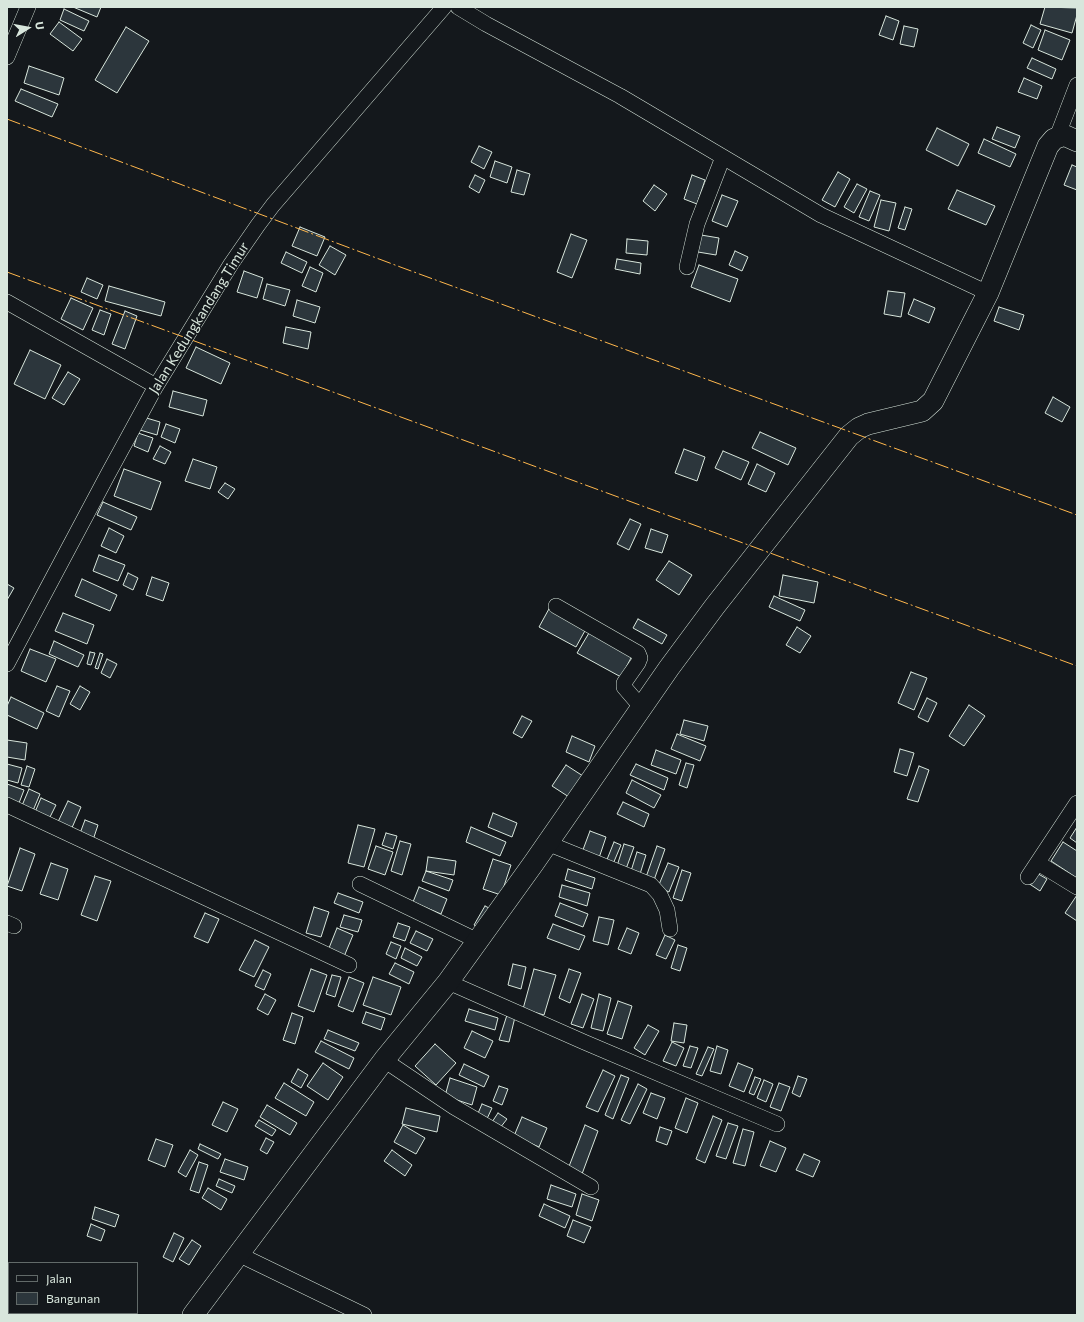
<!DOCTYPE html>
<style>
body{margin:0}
#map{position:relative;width:1084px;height:1322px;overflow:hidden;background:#14181c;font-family:Commissioner,sans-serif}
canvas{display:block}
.frame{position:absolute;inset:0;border:8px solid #d8e6dc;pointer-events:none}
.legend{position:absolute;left:8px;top:1262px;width:130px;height:52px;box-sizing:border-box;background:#14181c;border:1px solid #626a69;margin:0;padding:5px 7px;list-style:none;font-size:12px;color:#d8e6dc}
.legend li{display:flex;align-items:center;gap:8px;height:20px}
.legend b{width:20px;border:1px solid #626a69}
.north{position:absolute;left:8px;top:8px;width:40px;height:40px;-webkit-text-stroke:3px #14181c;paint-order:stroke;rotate:79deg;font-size:11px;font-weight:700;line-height:16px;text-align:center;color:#d8e6dc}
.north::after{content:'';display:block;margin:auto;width:14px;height:18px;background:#d8e6dc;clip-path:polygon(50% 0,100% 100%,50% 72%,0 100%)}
</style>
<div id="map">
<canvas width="1084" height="1322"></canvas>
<div class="frame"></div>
<ul class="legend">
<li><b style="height:5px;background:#14181c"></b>Jalan</li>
<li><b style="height:11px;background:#2c363c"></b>Bangunan</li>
</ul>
<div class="north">U</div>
</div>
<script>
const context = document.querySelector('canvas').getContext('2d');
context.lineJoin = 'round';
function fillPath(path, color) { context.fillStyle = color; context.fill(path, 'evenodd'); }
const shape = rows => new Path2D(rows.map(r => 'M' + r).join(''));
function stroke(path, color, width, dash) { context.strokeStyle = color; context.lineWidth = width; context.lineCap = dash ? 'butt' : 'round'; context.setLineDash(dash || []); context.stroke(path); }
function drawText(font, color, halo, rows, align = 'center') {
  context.font = font + ' Commissioner,sans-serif'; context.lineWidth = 3; context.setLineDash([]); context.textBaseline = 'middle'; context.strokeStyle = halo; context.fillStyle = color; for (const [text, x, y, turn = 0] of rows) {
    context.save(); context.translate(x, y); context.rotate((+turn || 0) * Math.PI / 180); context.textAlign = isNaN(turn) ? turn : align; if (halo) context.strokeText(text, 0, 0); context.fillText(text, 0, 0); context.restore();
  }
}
const building = shape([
 [73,7,101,7,97,17,73,7],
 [1045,7,1077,8,1077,15,1072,33,1040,24,1045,7],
 [64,9,89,21,84,31,60,20,64,9],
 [886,16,899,21,893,40,879,35,886,16],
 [59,22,82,39,73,51,50,34,59,22],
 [1031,25,1041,30,1033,48,1023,43,1031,25],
 [904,26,918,29,914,47,900,44,904,26],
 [126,27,149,41,117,93,95,80,126,27],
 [1045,30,1070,40,1062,60,1038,50,1045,30],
 [1032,58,1056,69,1052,79,1027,68,1032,58],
 [29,66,64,78,59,95,24,83,29,66],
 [1024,78,1042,86,1037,99,1018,92,1024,78],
 [21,89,58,104,52,117,15,101,21,89],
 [997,127,1020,136,1015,148,992,139,997,127],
 [937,128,969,144,958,166,926,150,937,128],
 [984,139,1016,154,1010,167,978,153,984,139],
 [479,146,492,152,484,169,471,162,479,146],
 [495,161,512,167,507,183,490,177,495,161],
 [1072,165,1077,167,1077,190,1064,185,1072,165],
 [517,170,530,174,524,195,511,192,517,170],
 [838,172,850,179,835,207,822,200,838,172],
 [475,175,485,180,479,193,469,187,475,175],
 [692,175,705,180,697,204,684,199,692,175],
 [857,184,867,189,854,213,844,207,857,184],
 [654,185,667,194,655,211,643,201,654,185],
 [957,190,995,206,986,225,948,209,957,190],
 [870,191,880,195,869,221,859,217,870,191],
 [722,195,738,201,727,227,712,221,722,195],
 [881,200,896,203,889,231,874,227,881,200],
 [905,207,912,209,905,230,898,228,905,207],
 [300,227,325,237,317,256,292,246,300,227],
 [571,234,587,240,572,278,557,272,571,234],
 [701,235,719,238,716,255,698,252,701,235],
 [627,239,648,241,647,255,626,253,627,239],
 [330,246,346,255,335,275,319,265,330,246],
 [735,251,748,257,742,271,729,265,735,251],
 [286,252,307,262,302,273,281,263,286,252],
 [617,259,641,263,640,274,615,269,617,259],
 [699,265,738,279,730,302,691,287,699,265],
 [310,267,323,273,316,292,302,286,310,267],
 [244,271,263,278,257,298,237,292,244,271],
 [87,278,103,285,97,299,81,292,87,278],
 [267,284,290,290,285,306,263,299,267,284],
 [109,286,165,302,161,316,105,301,109,286],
 [888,291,905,293,901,317,884,314,888,291],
 [71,298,93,308,83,330,61,319,71,298],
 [914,299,935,308,929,323,908,314,914,299],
 [297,300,320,307,315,323,293,316,297,300],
 [999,307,1024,315,1019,330,994,321,999,307],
 [100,310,111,314,104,335,92,330,100,310],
 [125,311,137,316,125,349,112,344,125,311],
 [286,327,311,332,308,349,283,343,286,327],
 [196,347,230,363,221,384,186,368,196,347],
 [30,350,61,365,45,399,14,384,30,350],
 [68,372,80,379,64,405,52,398,68,372],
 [173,391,207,400,203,416,169,407,173,391],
 [1053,397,1070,407,1062,422,1045,413,1053,397],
 [143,417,160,422,157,435,140,430,143,417],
 [166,424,180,429,175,443,161,437,166,424],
 [760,432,796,448,788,465,752,448,760,432],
 [138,433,153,438,148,452,134,446,138,433],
 [160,446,171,452,165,464,153,459,160,446],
 [684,449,705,457,697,481,675,473,684,449],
 [723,451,749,462,741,480,715,468,723,451],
 [193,459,217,467,210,489,185,481,193,459],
 [757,464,775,473,766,492,748,484,757,464],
 [124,469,161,482,151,510,114,496,124,469],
 [225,483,235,489,228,499,218,492,225,483],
 [103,502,137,517,131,530,97,515,103,502],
 [630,519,641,524,629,550,617,544,630,519],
 [109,528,124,536,116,553,101,546,109,528],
 [651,529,668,535,662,553,645,548,651,529],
 [99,555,125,565,118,581,93,571,99,555],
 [669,561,692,575,679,595,656,580,669,561],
 [128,573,138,578,133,590,123,585,128,573],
 [783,575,818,582,814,603,779,596,783,575],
 [152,577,169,583,163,601,146,595,152,577],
 [82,579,117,595,110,611,75,596,82,579],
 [7,584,14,588,7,600,7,584],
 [774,596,805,610,800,621,769,607,774,596],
 [550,607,587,627,576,647,539,627,550,607],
 [63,613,94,625,87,644,55,631,63,613],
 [638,619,667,635,662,644,633,628,638,619],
 [797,627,811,636,800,653,786,645,797,627],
 [589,633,632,656,621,677,577,653,589,633],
 [54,641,84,655,78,667,49,654,54,641],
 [30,649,56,659,46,682,21,671,30,649],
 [90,652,95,653,91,665,87,664,90,652],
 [100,653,103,654,98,669,95,668,100,653],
 [107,659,117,664,110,678,101,673,107,659],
 [911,672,927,678,914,710,898,703,911,672],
 [57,686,70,691,59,717,46,711,57,686],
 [80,686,90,692,80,710,70,704,80,686],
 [11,697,44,713,37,729,7,715,7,706,11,697],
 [927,698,937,703,928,722,918,717,927,698],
 [969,705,985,716,964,746,949,736,969,705],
 [522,716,532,721,522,738,513,733,522,716],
 [684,720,708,726,704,741,680,734,684,720],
 [677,734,706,746,700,761,671,749,677,734],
 [572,736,595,746,589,762,566,752,572,736],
 [7,740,27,743,25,760,7,757,7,740],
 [900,749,914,753,907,776,894,772,900,749],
 [656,750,681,760,676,774,651,765,656,750],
 [686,763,694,765,687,788,679,785,686,763],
 [7,764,22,768,18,783,7,780,7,764],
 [636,764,668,778,664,790,630,775,636,764],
 [566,765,583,776,569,797,552,786,566,765],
 [27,766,35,769,29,787,21,785,27,766],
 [919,766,929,770,918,802,907,799,919,766],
 [632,780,661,795,654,808,626,793,632,780],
 [7,784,24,790,19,803,7,799,7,784],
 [29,789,40,794,32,813,21,808,29,789],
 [41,798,56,805,49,819,35,812,41,798],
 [68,801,81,807,71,830,57,824,68,801],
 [623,802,649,814,644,827,617,814,623,802],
 [493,813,517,823,512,837,488,827,493,813],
 [85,820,98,825,93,840,79,836,85,820],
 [358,825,375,829,364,867,348,863,358,825],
 [471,827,506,842,500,856,466,842,471,827],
 [1077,827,1077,843,1070,838,1077,827],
 [590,831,606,837,598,861,581,855,590,831],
 [386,833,397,836,393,849,382,845,386,833],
 [400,841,411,844,402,875,391,871,400,841],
 [614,842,621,845,613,864,606,862,614,842],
 [1063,842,1077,851,1077,878,1051,861,1063,842],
 [624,844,634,847,626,869,617,866,624,844],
 [376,846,393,852,385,875,368,869,376,846],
 [657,846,665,849,653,883,645,880,657,846],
 [20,848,35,854,22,891,7,886,20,848],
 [637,852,646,855,640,874,631,871,637,852],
 [428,857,456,861,454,875,426,871,428,857],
 [493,859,511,865,501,895,483,889,493,859],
 [51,863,68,869,58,900,40,894,51,863],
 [668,863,679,867,669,892,658,887,668,863],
 [568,869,595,878,592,889,565,880,568,869],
 [682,870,691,873,682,901,673,898,682,870],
 [426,871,453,880,449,891,422,881,426,871],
 [1035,872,1047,879,1040,891,1028,883,1035,872],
 [95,876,111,881,97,921,81,915,95,876],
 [562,885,590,893,587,906,559,897,562,885],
 [419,887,447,899,441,914,413,902,419,887],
 [338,893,363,902,359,913,334,903,338,893],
 [1077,895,1077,921,1065,913,1077,895],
 [560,903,588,914,583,927,555,916,560,903],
 [485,906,493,910,482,930,474,925,485,906],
 [314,907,329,912,321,937,306,933,314,907],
 [205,913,219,919,208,943,194,937,205,913],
 [344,915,362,920,358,932,340,927,344,915],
 [599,917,614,920,608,945,593,941,599,917],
 [398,923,410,927,405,941,393,937,398,923],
 [553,924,585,936,579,950,547,938,553,924],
 [337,928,353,935,343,959,327,953,337,928],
 [627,928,639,933,631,954,618,949,627,928],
 [416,931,433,939,427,951,410,943,416,931],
 [665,935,675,940,666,959,656,955,665,935],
 [255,940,269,947,254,977,239,970,255,940],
 [391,942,401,946,396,959,386,954,391,942],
 [678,945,687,948,680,971,671,968,678,945],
 [405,948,422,957,417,966,401,958,405,948],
 [395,963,414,972,409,984,389,974,395,963],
 [513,964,526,967,521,989,508,985,513,964],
 [311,969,327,975,314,1012,298,1006,311,969],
 [534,969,556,975,544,1015,523,1009,534,969],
 [569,969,581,973,570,1003,559,998,569,969],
 [263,970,271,974,264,990,255,986,263,970],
 [332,975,341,977,335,997,326,994,332,975],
 [349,977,364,983,353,1012,338,1006,349,977],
 [373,977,401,987,391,1015,363,1005,373,977],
 [265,994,276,1000,268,1015,257,1009,265,994],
 [582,994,594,999,583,1028,571,1024,582,994],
 [599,994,611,998,603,1031,591,1028,599,994],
 [618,1001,632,1006,622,1039,607,1034,618,1001],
 [469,1009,498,1018,495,1030,465,1021,469,1009],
 [366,1012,385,1018,381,1030,362,1023,366,1012],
 [292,1013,303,1017,295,1044,283,1040,292,1013],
 [507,1015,515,1017,509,1042,499,1040,507,1015],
 [674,1023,687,1025,684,1043,671,1041,674,1023],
 [648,1025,659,1031,645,1055,634,1048,648,1025],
 [328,1030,359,1043,355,1051,324,1039,328,1030],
 [472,1031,493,1041,485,1058,464,1048,472,1031],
 [321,1041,354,1058,349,1069,315,1052,321,1041],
 [672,1042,684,1048,676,1066,663,1061,672,1042],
 [435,1044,456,1063,436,1085,415,1066,435,1044],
 [690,1046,698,1048,691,1068,683,1066,690,1046],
 [717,1046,728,1050,721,1074,710,1071,717,1046],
 [708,1047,714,1049,702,1076,696,1074,708,1047],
 [323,1063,343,1077,328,1100,307,1086,323,1063],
 [738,1063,753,1069,744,1092,729,1086,738,1063],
 [464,1064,489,1076,484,1087,459,1075,464,1064],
 [298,1069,308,1075,301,1088,291,1082,298,1069],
 [603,1070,615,1076,598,1112,586,1107,603,1070],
 [621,1075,629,1078,613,1119,605,1115,621,1075],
 [798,1076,807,1079,800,1097,792,1093,798,1076],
 [755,1077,761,1079,754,1095,749,1093,755,1077],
 [450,1078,477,1087,472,1105,445,1096,450,1078],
 [764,1080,773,1084,766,1102,757,1098,764,1080],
 [284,1083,314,1102,306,1116,275,1098,284,1083],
 [779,1083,790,1087,781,1111,770,1107,779,1083],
 [638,1084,647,1089,630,1124,621,1120,638,1084],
 [499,1086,508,1089,502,1105,493,1101,499,1086],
 [651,1093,665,1098,657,1119,643,1113,651,1093],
 [686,1098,698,1103,687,1133,675,1128,686,1098],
 [223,1102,238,1109,227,1132,212,1125,223,1102],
 [482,1104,492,1108,485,1123,476,1118,482,1104],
 [267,1105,297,1123,290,1135,260,1117,267,1105],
 [406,1108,440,1116,437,1132,402,1124,406,1108],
 [498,1113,507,1119,500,1128,492,1122,498,1113],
 [713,1116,722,1120,705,1163,696,1159,713,1116],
 [522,1117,547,1128,539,1147,514,1136,522,1117],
 [259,1120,276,1130,272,1136,255,1126,259,1120],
 [728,1123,738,1126,726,1159,716,1156,728,1123],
 [403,1125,425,1138,416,1154,394,1142,403,1125],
 [585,1125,598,1131,582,1174,568,1169,585,1125],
 [660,1127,672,1131,667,1145,656,1141,660,1127],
 [743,1129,754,1132,745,1166,733,1163,743,1129],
 [266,1138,274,1142,267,1154,260,1150,266,1138],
 [156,1139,173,1145,165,1167,148,1160,156,1139],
 [770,1141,786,1148,776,1172,760,1166,770,1141],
 [200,1144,221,1154,218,1159,198,1149,200,1144],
 [190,1150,198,1155,186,1177,178,1172,190,1150],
 [392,1150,412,1165,405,1176,384,1161,392,1150],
 [804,1154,820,1161,813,1177,796,1170,804,1154],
 [225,1159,248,1167,244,1180,220,1172,225,1159],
 [199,1162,208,1165,199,1193,190,1190,199,1162],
 [219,1179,235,1186,232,1193,216,1186,219,1179],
 [551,1185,576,1194,572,1207,547,1199,551,1185],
 [208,1188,227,1199,221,1210,202,1198,208,1188],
 [582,1194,599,1200,592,1221,576,1215,582,1194],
 [544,1204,570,1216,565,1228,539,1216,544,1204],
 [95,1207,119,1215,115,1227,92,1219,95,1207],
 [573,1220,591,1227,584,1243,567,1236,573,1220],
 [91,1224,105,1230,101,1241,87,1236,91,1224],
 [174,1233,184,1238,173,1262,163,1257,174,1233],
 [192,1240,201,1246,189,1265,179,1259,192,1240],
 [21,1313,51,1313,50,1315,20,1315,21,1313]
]);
fillPath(building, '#2c363c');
stroke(building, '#d8e6dc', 1);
const street = shape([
 [458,7,486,24,620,96,821,215,988,293],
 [7,57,28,7],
 [1057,137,1077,85],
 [687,267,697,224,723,157],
 [7,302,156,386],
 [556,606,638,653,640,658,638,663,624,683,624,687,642,708],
 [7,664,107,476,156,386,231,264,258,225,273,205,444,7],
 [7,805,349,965],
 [547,843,651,885,660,895,667,910,670,929],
 [1038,863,1077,887],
 [1028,877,1077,803],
 [360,884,478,941],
 [7,923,14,926],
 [448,982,584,1042,777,1124],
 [384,1060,454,1107,591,1187],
 [238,1254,364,1315]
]);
const secondary = shape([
 [193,1315,384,1060,448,982,533,864,669,668,715,606,849,436,859,428,868,424,922,411,933,401,988,293,1048,146,1054,139,1062,136,1066,136,1077,141]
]);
stroke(street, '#d8e6dc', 16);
stroke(secondary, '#d8e6dc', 22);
stroke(street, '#14181c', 15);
stroke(secondary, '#14181c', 21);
stroke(shape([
 [7,119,403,268,1077,515],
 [7,272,1077,666]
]), '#ffb74d', 1, [14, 3, 2, 3]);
drawText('14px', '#d8e6dc', '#14181c', [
 ["Jalan Kedungkandang Timur",199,318,-58]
]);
</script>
